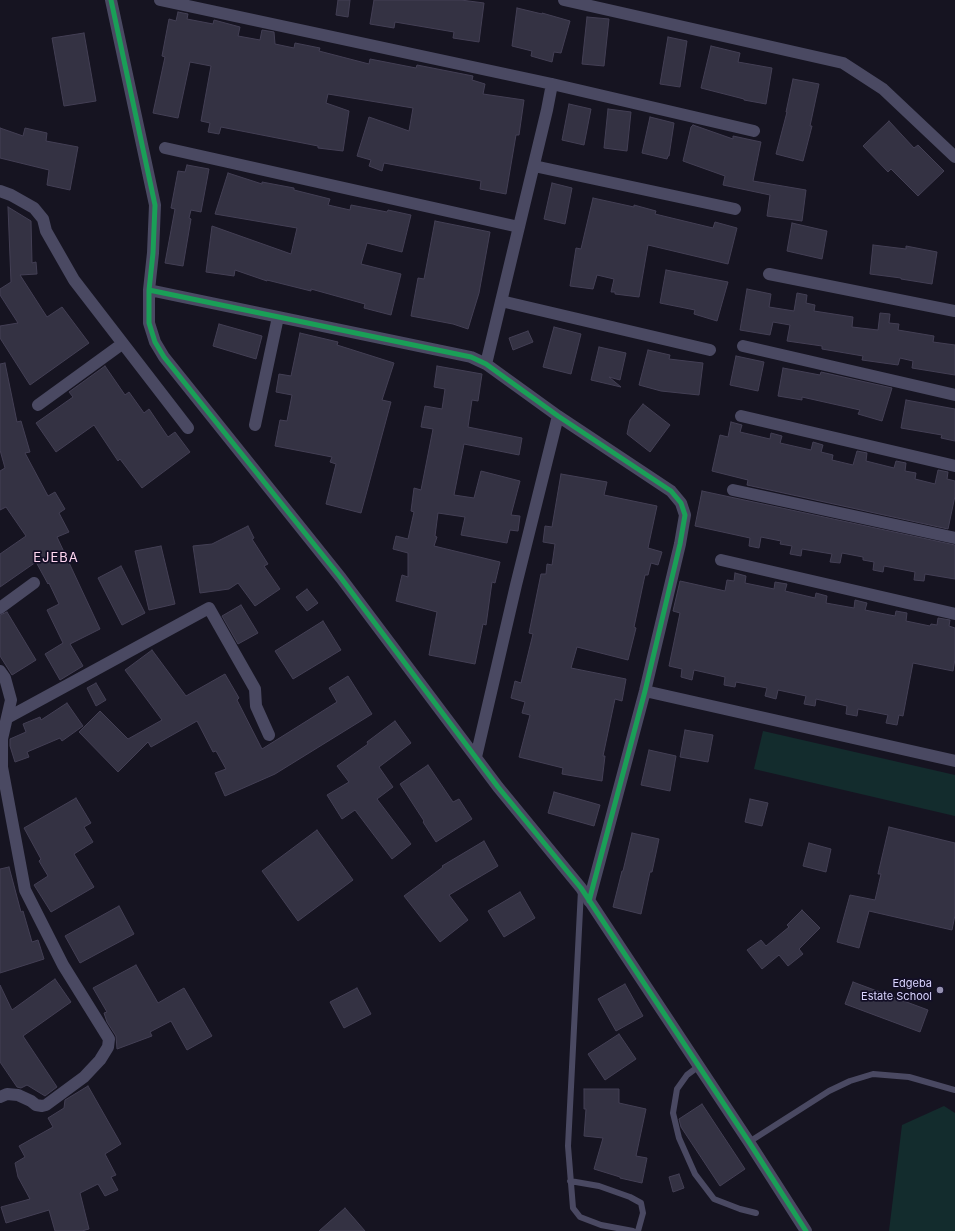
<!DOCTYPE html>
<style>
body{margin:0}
canvas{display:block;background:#161421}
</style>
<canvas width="955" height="1231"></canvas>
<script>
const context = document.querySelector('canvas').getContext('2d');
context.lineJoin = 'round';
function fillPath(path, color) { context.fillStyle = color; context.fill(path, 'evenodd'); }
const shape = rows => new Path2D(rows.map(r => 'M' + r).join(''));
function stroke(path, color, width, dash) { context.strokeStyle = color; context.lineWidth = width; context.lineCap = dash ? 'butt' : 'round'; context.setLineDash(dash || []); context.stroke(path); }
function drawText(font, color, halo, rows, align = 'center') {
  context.font = font + ' Inter,sans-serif'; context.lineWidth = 3.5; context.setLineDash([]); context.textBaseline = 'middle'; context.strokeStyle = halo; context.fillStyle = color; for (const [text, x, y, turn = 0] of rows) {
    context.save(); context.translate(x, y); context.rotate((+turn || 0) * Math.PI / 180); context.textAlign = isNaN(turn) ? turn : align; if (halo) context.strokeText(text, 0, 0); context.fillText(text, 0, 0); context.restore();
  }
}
fillPath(shape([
 [763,731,955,775,955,816,754,769],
 [944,1106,955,1113,955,1231,889,1231,902,1125]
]), '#132c2d');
const building = shape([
 [338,0,350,0,348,17,336,15,338,0],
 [374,0,461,0,484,3,479,42,453,38,454,32,395,22,394,28,370,24,374,0],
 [517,8,542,14,542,13,570,21,561,53,554,52,552,62,531,56,532,51,512,46,517,8],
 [178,12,188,14,187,19,213,24,214,20,240,27,238,36,260,40,262,30,274,32,275,44,294,48,295,43,320,48,319,51,369,64,370,59,416,68,417,65,473,76,472,80,485,84,483,94,524,100,519,135,516,135,506,194,480,189,481,181,384,163,382,171,369,166,371,160,357,156,369,117,409,131,413,108,328,94,326,103,349,111,343,151,318,148,318,146,221,127,219,134,208,132,210,123,201,121,211,66,190,62,178,118,153,113,165,57,162,56,169,19,176,21,178,12],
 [587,17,609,19,604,66,582,64,587,17],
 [84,33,96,101,64,106,52,38,84,33],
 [668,37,687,41,680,87,660,84,668,37],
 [711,46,740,53,738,62,772,68,766,104,744,100,744,99,701,88,711,46],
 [793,79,819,84,810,126,812,126,803,161,776,154,787,112,786,112,793,79],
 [569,104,591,109,584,145,562,140,569,104],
 [608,109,631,112,627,151,604,148,608,109],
 [650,117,674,123,669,156,668,156,667,159,642,153,650,117],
 [889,121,914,148,918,145,944,171,918,196,891,169,888,172,863,146,889,121],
 [693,125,733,139,733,136,761,142,753,181,806,190,802,221,767,216,770,195,723,185,725,176,683,161,691,127,693,125],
 [0,128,23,136,25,128,47,133,46,141,78,147,70,190,47,185,49,170,0,158,0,128],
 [187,165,209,169,201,212,191,210,189,218,191,219,183,266,165,263,175,209,171,208,178,171,185,172,187,165],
 [228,173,262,184,262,182,294,188,294,190,330,199,328,205,350,210,351,205,387,212,388,210,411,215,402,252,367,243,361,264,401,274,391,315,364,308,365,304,311,289,311,291,267,280,267,281,235,270,234,276,206,272,212,226,291,254,297,228,215,214,228,173],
 [552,183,572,188,565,224,544,219,552,183],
 [593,198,634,207,634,205,656,211,655,214,713,228,715,222,737,228,728,264,648,245,639,297,615,294,615,292,611,292,614,279,597,275,593,289,570,286,576,248,581,249,593,198],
 [8,207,31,221,32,263,36,262,37,274,20,275,47,317,62,307,89,343,30,385,0,338,0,326,18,323,0,295,0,289,11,282,8,207],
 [435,221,490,232,479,293,468,329,453,324,411,316,418,278,424,279,435,221],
 [792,223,827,231,822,259,787,251,792,223],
 [873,245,906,249,906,246,937,252,932,284,901,279,901,278,870,274,873,245],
 [666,270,728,282,717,321,694,314,695,310,660,303,666,270],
 [747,289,771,294,769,307,794,311,797,293,807,295,806,303,815,305,814,311,853,317,852,327,878,330,880,313,890,314,889,323,899,324,898,330,934,336,933,342,955,345,955,375,912,368,913,361,900,358,898,365,862,360,863,356,822,349,822,346,787,341,790,325,773,322,770,335,740,330,747,289],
 [219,324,262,336,256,359,213,346,219,324],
 [554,327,581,334,571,374,543,367,554,327],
 [528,331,533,342,513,350,509,338,528,331],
 [300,333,338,342,337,345,394,363,382,400,391,402,361,513,326,504,336,464,330,462,332,457,275,446,280,420,287,421,292,395,276,392,279,374,291,376,300,333],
 [599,347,626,353,620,380,609,377,621,387,591,380,599,347],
 [648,350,670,355,669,359,703,363,699,395,661,391,639,385,648,350],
 [736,356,764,362,758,391,730,385,736,356],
 [5,363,17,422,21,421,30,452,25,453,48,496,55,492,65,509,59,513,69,532,57,537,100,629,70,644,83,666,60,680,45,654,63,643,47,610,59,604,49,583,48,584,36,562,0,587,0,554,26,536,6,507,0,510,0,471,5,468,0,450,0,364,5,363],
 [105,366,125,395,129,392,144,413,149,409,168,437,175,432,190,452,142,488,120,459,118,461,94,425,56,452,36,423,73,397,69,392,105,366],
 [437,366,482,374,478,401,472,400,468,427,522,438,519,455,464,444,454,495,474,498,481,471,520,481,511,515,520,516,518,531,510,530,507,543,461,535,465,517,438,513,435,536,437,537,434,546,500,562,495,583,492,582,486,625,483,624,475,664,429,655,437,612,396,601,402,575,408,577,408,553,393,549,396,536,408,539,414,512,411,511,414,488,421,490,433,429,421,427,425,406,442,409,445,389,434,387,437,366],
 [783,368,820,375,821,372,892,388,882,421,858,414,860,410,802,397,802,400,778,396,783,368],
 [906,400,955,409,955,441,941,438,942,435,901,428,906,400],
 [643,404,670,425,650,452,627,434,630,420,643,404],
 [731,422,742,425,740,432,770,439,771,433,782,436,780,443,811,450,813,442,823,445,821,452,833,455,832,460,853,465,857,451,867,453,866,461,894,468,896,461,906,463,905,471,916,473,915,479,935,484,938,470,948,472,947,479,955,481,955,496,948,529,747,485,748,480,712,471,720,435,728,437,731,422],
 [561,474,607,482,604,495,657,506,648,548,662,552,658,565,651,563,648,575,645,575,634,627,636,628,628,660,577,647,571,668,626,679,622,701,615,699,603,756,605,756,602,781,562,774,563,768,519,757,530,715,522,713,525,702,511,698,515,681,521,683,533,634,529,633,541,574,546,574,547,564,552,565,555,544,543,542,545,526,552,527,561,474],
 [702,491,955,545,955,579,925,574,924,581,914,580,915,572,884,566,883,572,873,570,874,562,863,560,863,557,842,553,840,563,830,562,832,554,802,549,801,556,790,554,792,546,780,544,781,541,761,537,759,548,749,546,750,538,695,526,702,491],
 [248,526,254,538,252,539,268,564,264,566,280,589,255,606,238,583,229,589,200,593,193,546,212,544,248,526],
 [161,546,175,604,149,610,135,551,161,546],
 [121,566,145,613,122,625,98,578,121,566],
 [735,573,746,576,745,583,774,589,775,582,787,584,785,591,815,598,816,593,827,596,826,603,854,608,855,600,867,603,865,610,895,616,896,611,907,613,906,621,930,626,931,624,937,625,938,618,950,620,949,626,955,628,955,659,953,671,913,663,903,716,899,715,897,725,886,723,888,715,858,709,857,716,846,714,847,706,816,699,815,706,804,704,806,696,778,690,776,699,765,696,767,688,736,682,735,687,724,685,725,677,694,670,692,680,681,677,682,669,669,666,680,613,673,611,680,581,725,591,727,580,734,581,735,573],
 [307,589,318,603,307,611,296,597,307,589],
 [241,605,258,633,238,644,222,616,241,605],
 [7,612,36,660,12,675,0,656,0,615,7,612],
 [323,621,341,650,293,679,275,651,323,621],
 [152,650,186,696,225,674,239,698,237,700,262,749,337,702,329,688,348,676,372,714,275,774,225,796,215,773,226,769,216,751,213,752,197,721,151,747,148,742,118,772,79,732,100,711,128,739,162,720,125,670,152,650],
 [96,683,106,700,96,706,87,688,96,683],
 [67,703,83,726,62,741,60,738,27,752,29,757,15,762,10,746,10,739,26,732,23,724,40,717,41,720,67,703],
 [395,721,411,743,379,767,393,787,377,799,411,844,392,859,355,810,342,819,327,795,349,782,337,766,368,744,367,742,395,721],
 [685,730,713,735,708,762,680,757,685,730],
 [649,750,676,756,670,791,641,785,649,750],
 [428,765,453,802,459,799,472,819,436,842,423,822,424,821,400,784,428,765],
 [554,792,600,805,594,826,548,813,554,792],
 [76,798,91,823,84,827,93,842,74,854,94,887,51,912,34,885,48,876,39,861,41,859,24,828,76,798],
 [750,799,768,803,762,826,745,822,750,799],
 [889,827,955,843,955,915,952,930,869,911,859,948,837,942,850,895,875,900,881,874,878,874,889,827],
 [317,830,353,880,298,921,262,871,317,830],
 [632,833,659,839,652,872,650,872,641,914,613,907,622,871,623,871,632,833],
 [484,841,498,866,449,895,468,920,440,942,404,896,443,867,442,866,484,841],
 [809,843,831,849,826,872,803,866,809,843],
 [9,867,21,912,23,911,32,942,38,940,44,959,0,973,0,869,9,867],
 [520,892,535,918,504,937,488,911,520,892],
 [119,906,134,934,80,963,65,936,119,906],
 [802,910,820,928,799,949,803,954,788,966,779,955,762,969,747,950,761,940,766,946,789,927,787,925,802,910],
 [136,965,158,1003,184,988,212,1036,187,1050,171,1021,150,1032,152,1036,117,1049,116,1036,107,1022,104,1013,107,1012,93,988,136,965],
 [55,979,71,1002,23,1036,57,1087,45,1096,27,1085,21,1088,17,1087,0,1062,0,985,12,1010,55,979],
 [853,982,928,1010,920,1032,845,1004,853,982],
 [625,984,643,1016,616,1031,598,999,625,984],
 [357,988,371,1014,344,1028,330,1002,357,988],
 [619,1034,636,1059,605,1080,588,1054,619,1034],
 [88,1086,121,1144,105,1154,116,1175,111,1177,118,1190,105,1196,98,1184,80,1193,89,1229,82,1231,55,1231,49,1210,6,1223,1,1207,30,1199,18,1177,15,1163,25,1157,19,1146,53,1127,48,1118,64,1108,65,1100,88,1086],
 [584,1089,619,1089,619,1103,646,1109,636,1156,647,1158,642,1183,620,1178,620,1177,594,1169,603,1138,584,1136,586,1109,584,1109,584,1089],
 [702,1104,745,1169,720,1186,681,1127,679,1119,702,1104],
 [679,1174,684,1188,673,1192,669,1177,679,1174],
 [345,1208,365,1231,319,1231,345,1208]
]);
fillPath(building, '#343243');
stroke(building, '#433f54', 1);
stroke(shape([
 [581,890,568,1146,573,1208,580,1217,601,1225,633,1231],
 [699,1066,687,1075,677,1089,673,1113,679,1138,695,1174,714,1199,740,1209,756,1213],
 [749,1142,829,1091,850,1081,873,1074,909,1077,955,1090],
 [570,1181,599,1186,630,1197,641,1203,643,1213,638,1231]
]), '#4a4962', 6);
stroke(shape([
 [111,0,155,205,153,253,149,290,149,323,155,342,164,357,341,578,498,787,581,888,749,1142,806,1231],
 [160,0,552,84],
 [564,0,843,63,883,89,955,157],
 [165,148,519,227],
 [534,166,735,209],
 [0,191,11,195,34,208,43,219,46,231,74,280,188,428],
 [769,274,955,311],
 [149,290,471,357,486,364,558,416,671,491,681,503,685,515,680,544,645,691,589,901],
 [501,301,710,350],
 [743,346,955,395],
 [486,364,547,110,552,84,754,131],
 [38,405,122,344],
 [741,416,955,466],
 [255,425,278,317],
 [733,490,955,538],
 [721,560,955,614],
 [0,608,34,583],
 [0,671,5,678,11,700,2,739,2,767,25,890,63,965,109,1039,108,1047,100,1060,84,1077,46,1105,42,1106,36,1105,31,1101,18,1095,7,1094,0,1097],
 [645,691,955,761],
 [7,718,209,608,255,689,256,706,269,735],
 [476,757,516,585,558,416]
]), '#4a4962', 12);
stroke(shape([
 [111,0,155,205,153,253,149,290,149,323,155,342,164,357,341,578,498,787,581,888,749,1142,806,1231],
 [149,290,471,357,486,364,558,416,671,491,681,503,685,515,680,544,645,691,589,901]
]), '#1a9f57', 5);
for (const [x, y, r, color] of [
 [940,990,4,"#9591b1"]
]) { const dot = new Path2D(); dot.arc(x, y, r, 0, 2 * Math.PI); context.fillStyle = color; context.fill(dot); stroke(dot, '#130f26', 1.5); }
drawText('11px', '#d9d4ff', '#130f26', [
 ["Edgeba",932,984],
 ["Estate School",932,997]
], 'right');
context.letterSpacing = '1px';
drawText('13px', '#ffd6f0', '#130f26', [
 ["EJEBA",56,558]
]);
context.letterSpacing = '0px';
</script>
